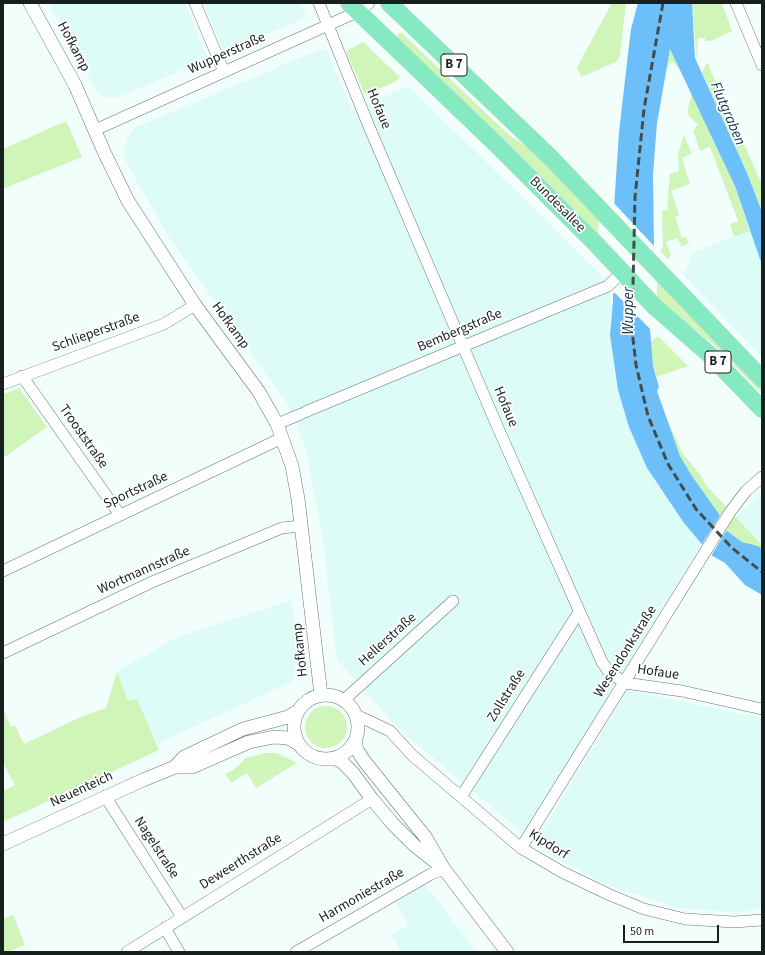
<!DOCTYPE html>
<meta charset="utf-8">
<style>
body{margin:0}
#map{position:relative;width:765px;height:955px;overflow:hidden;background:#f2fefc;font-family:"Source Sans 3",sans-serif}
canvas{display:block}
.frame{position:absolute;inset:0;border:4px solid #18201f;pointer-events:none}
.scale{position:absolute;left:623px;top:925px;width:96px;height:18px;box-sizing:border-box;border:2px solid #18201f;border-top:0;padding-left:5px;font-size:12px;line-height:14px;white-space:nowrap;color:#18201f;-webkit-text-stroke:3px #fff;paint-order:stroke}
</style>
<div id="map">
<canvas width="765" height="955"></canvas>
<div class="frame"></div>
<div class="scale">50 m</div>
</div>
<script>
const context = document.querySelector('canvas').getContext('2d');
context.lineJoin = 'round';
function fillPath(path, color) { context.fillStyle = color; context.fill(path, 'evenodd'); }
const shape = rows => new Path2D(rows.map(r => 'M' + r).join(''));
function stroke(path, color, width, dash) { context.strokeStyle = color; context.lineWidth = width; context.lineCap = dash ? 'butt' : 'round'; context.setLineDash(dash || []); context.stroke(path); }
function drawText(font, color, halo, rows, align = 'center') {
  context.font = font + ' "Source Sans 3",sans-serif'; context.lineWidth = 3.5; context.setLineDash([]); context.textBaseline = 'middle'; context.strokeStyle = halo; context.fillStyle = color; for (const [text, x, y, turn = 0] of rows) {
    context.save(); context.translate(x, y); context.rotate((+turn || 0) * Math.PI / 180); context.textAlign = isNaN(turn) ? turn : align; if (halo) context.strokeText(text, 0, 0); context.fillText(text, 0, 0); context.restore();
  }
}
fillPath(shape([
 [48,3,185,3,208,59,117,98,105,98,96,90],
 [203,3,300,3,307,17,224,52],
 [321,49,327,51,352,110,409,86,598,272,612,294,610,335,615,372,629,427,653,478,701,544,524,834,399,729,337,660,322,533,306,450,288,405,168,236,126,162,123,153,128,136,136,127],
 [762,217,762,357,683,275,693,252,748,231,747,223],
 [762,493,762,545,735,518],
 [292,600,298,657,293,681,157,744,137,699,128,701,117,671,180,636],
 [627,690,762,718,762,907,741,913,676,908,607,885,554,857,536,842],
 [425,884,437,899,476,952,401,952,391,935,408,925,395,902]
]), '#ddfcf8');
fillPath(shape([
 [612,3,626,3,620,56,616,62,581,77,577,67],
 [692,3,722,3,732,31,711,41,705,41,705,38,698,38,697,61],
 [401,32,509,135,536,153,599,219,598,234,506,141,465,105,394,38],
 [363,42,400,77,395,82,365,95,346,51],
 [670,49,672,49,683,73,672,61,666,69],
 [707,62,762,184,762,212,747,173,702,73],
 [692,93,735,186,747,223,749,231,734,237,730,224,738,221,710,147,700,151,693,130,698,125,688,115,688,108],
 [66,121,82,157,3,189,3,149],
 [684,135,692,154,682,158,690,184,671,191,679,215,675,217,682,238,686,237,689,243,682,247,677,238,666,242,671,255,668,259,661,252,661,249,663,248,662,210,667,210,670,174,679,171,678,154],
 [657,280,762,388,762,394,714,345,675,314,657,297],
 [658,336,688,366,657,377,653,366,651,342],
 [19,388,47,427,3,458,3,394],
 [667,419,683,454,701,476,706,485,762,545,762,549,758,546,742,542,727,531,719,514,692,476,680,456],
 [117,671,128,701,137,699,159,750,3,822,3,791,15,785,3,763,3,709,11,727,15,725,24,744,83,716,106,708],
 '305 727a21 21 0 1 1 42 0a21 21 0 1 1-42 0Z',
 [265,753,277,753,297,763,256,788,247,773,231,783,225,774,232,771,246,758],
 [13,915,25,945,8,952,3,952,3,919]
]), '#d0f5b9');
fillPath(shape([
 [638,3,692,3,695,58,747,173,762,212,762,265,735,186,670,49,657,123,653,174,654,251,650,329,653,366,659,387,657,391,680,456,692,476,719,514,727,531,742,542,758,546,762,549,762,595,745,585,725,563,711,555,684,523,647,468,629,427,618,390,610,335,613,301,613,223,619,132,626,71,631,29]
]), '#6cbff9');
fillPath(shape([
 [612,201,654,246,652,331,615,293,610,295],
 [721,514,728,528,711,556,701,546]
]), '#f2fefc');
const minor = shape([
 [195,3,224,72],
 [319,3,370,129,498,428,602,662,609,672,625,683,682,691,762,709],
 [736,3,762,65],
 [95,130,357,12,369,3],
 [22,376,120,515],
 [3,384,164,324,195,305],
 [305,412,608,286,622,272],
 [277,424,301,414],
 [3,571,282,438],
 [3,653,152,582,282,528,301,526],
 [344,700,453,601],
 [356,715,390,731,412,755,521,848,562,872,610,895,644,909,685,919,734,922,762,920],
 [105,796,182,917],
 [461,797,579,612],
 [521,848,730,512,746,491,762,477],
 [165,928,179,952],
 [127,952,372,799],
 [296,952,431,874,444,869]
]);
const tertiary = shape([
 [30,3,75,85,105,154,128,201,195,305,259,392,277,424,292,466,298,499,321,695],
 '294 727a32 32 0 1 1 64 0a32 32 0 1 1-64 0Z',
 [355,741,357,750,365,762,426,838,444,869,507,952],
 [334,758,342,762,353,773,372,799,392,823,415,846,438,864],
 [175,767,184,757,243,729,288,717,298,711],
 [3,844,143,780,175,767,192,767,249,742,274,737,288,738,299,744]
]);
const primary = shape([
 [349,3,498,146,596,244,654,306,710,355,762,409],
 [389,3,550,157,762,379]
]);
stroke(minor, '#627573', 12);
stroke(tertiary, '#627573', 14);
stroke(primary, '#dadbdb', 18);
stroke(minor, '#fff', 11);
stroke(tertiary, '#fff', 13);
stroke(primary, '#85e9c1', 17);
stroke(shape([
 [663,3,644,109,635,197,632,330,636,365,648,416,668,464,696,509,732,548,762,572]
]), '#444d4b', 3, [8, 4]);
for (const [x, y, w] of [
 [454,65,26],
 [718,362,26]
]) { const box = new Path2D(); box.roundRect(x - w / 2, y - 11, w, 22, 3); context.fillStyle = '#fff'; context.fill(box); stroke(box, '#18201f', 1); }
drawText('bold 13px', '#18201f', null, [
 ["B 7",454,65],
 ["B 7",718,362]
]);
drawText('14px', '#18201f', '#fff', [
 ["Hofkamp",73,47,62],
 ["Wupperstraße",227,54,-24],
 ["Hofaue",378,109,67],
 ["Bundesallee",557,205,45],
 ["Hofkamp",230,326,54],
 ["Bembergstraße",460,331,-23],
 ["Schlieperstraße",96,333,-20],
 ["Hofaue",505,407,67],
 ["Trooststraße",83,437,55],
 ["Sportstraße",136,491,-25],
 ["Wortmannstraße",144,571,-24],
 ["Hellerstraße",388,640,-42],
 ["Hofkamp",301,650,-96],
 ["Wesendonkstraße",626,652,-58],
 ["Hofaue",658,673,8],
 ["Zollstraße",507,696,-58],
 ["Neuenteich",82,790,-25],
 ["Kipdorf",548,845,32],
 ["Nagelstraße",156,848,57],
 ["Deweerthstraße",241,862,-32],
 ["Harmoniestraße",362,896,-30]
]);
drawText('italic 15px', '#10334b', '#fff', [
 ["Flutgraben",727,114,67],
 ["Wupper",630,311,-90]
]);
</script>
